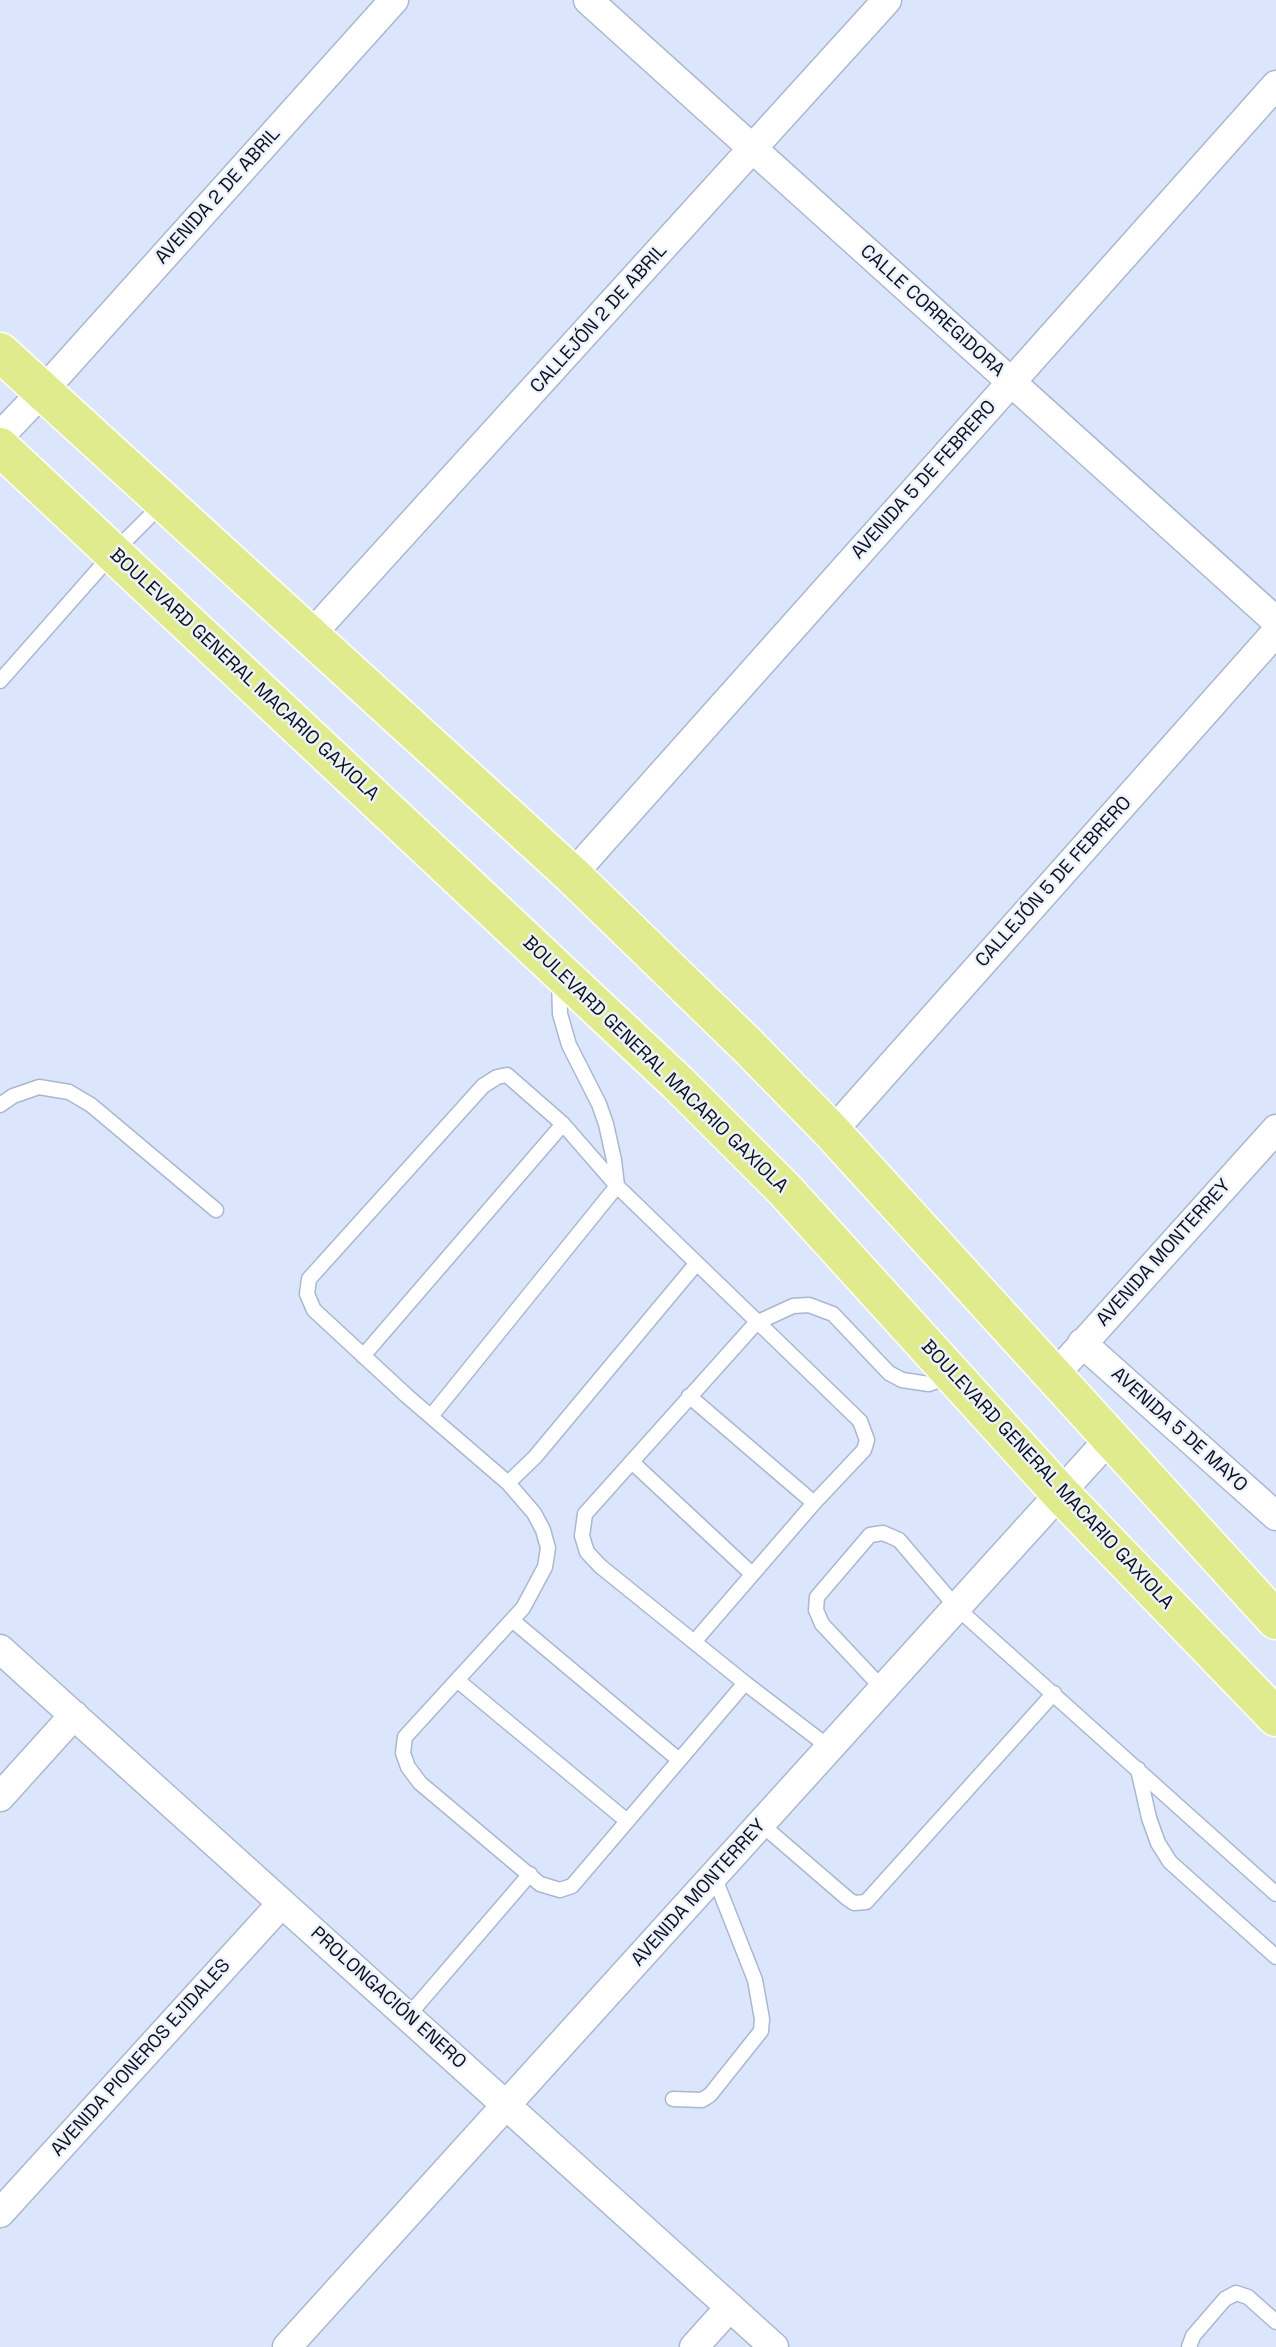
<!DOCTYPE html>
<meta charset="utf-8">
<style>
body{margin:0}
canvas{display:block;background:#dbe6fc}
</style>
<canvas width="1276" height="2347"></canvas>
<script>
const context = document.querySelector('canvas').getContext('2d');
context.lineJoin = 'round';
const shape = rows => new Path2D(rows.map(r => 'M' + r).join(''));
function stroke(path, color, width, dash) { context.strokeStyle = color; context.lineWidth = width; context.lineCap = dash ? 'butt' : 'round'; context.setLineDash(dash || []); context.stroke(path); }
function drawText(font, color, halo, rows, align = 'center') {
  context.font = font + ' "Space Grotesk",sans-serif'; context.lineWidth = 5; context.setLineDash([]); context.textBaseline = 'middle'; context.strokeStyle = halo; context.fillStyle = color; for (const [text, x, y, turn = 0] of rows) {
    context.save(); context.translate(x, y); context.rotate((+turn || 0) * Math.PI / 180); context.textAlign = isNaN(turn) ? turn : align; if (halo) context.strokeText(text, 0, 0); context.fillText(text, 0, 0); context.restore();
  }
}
const service = shape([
 [0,681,113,553,162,504],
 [0,1105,13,1096,39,1087,69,1092,91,1105,216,1210],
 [363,1356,563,1124],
 [689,1396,814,1503],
 [432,1415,617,1186,614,1160,606,1124,599,1104,569,1045,560,1014,559,979],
 [632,1462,752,1574],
 [508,1483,534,1513,543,1530,548,1548,545,1567,523,1608,405,1737,403,1753,408,1767,420,1783,540,1884,560,1890,572,1886,745,1683,830,1748],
 [512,1620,679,1760],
 [694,1642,814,1503,864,1450,867,1440,860,1421,617,1186,563,1124,507,1075,497,1077,483,1086,309,1279,307,1294,314,1310,407,1396,508,1483,535,1457,696,1264],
 [457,1680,627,1821],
 [745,1683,600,1566,587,1552,582,1536,585,1514,756,1323,793,1306,809,1305,833,1314,889,1373,902,1380,929,1384,951,1376],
 [883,1689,822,1624,816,1610,817,1597,870,1535,883,1533,899,1540,957,1608,1276,1894],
 [1138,1769,1149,1818,1158,1843,1170,1862,1276,1957],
 [761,1824,848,1899,854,1903,866,1902,1054,1693],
 [408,2016,530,1874],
 [673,2099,702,2100,710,2095,761,2031,762,2019,755,1980,714,1876],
 [1189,2347,1193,2336,1225,2299,1236,2293,1248,2297,1276,2322]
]);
const minor = shape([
 [588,0,1276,621],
 [0,436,43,391,394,0],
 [309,637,887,0],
 [572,875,1276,85],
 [832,1132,1276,632],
 [1082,1343,1276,1516],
 [1053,1377,1276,1129],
 [0,1649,774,2347],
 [0,1797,74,1715],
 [0,2213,282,1903],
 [287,2347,1110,1438],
 [694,2347,730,2307]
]);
const primary = shape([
 [0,352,572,875,747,1045,832,1132,1276,1620],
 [0,447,678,1083,784,1189,1061,1494,1276,1717]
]);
stroke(service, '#aab7d1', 17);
stroke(minor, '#aab7d1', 31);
stroke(primary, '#fff', 41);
stroke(service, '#fff', 14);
stroke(minor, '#fff', 28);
stroke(primary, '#e0eb8d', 38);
drawText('19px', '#0c1019', '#edf3fe', [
 ["AVENIDA 2 DE ABRIL",218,196,-48],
 ["CALLE CORREGIDORA",932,311,42],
 ["CALLEJÓN 2 DE ABRIL",599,319,-48],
 ["AVENIDA 5 DE FEBRERO",924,480,-48],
 ["BOULEVARD GENERAL MACARIO GAXIOLA",244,675,43],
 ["CALLEJÓN 5 DE FEBRERO",1054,882,-48],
 ["BOULEVARD GENERAL MACARIO GAXIOLA",655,1065,44],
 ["AVENIDA MONTERREY",1164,1253,-48],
 ["AVENIDA 5 DE MAYO",1179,1430,42],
 ["BOULEVARD GENERAL MACARIO GAXIOLA",1047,1475,47],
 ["AVENIDA MONTERREY",699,1893,-48],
 ["PROLONGACIÓN ENERO",388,1998,42],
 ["AVENIDA PIONEROS EJIDALES",141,2058,-48]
]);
</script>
